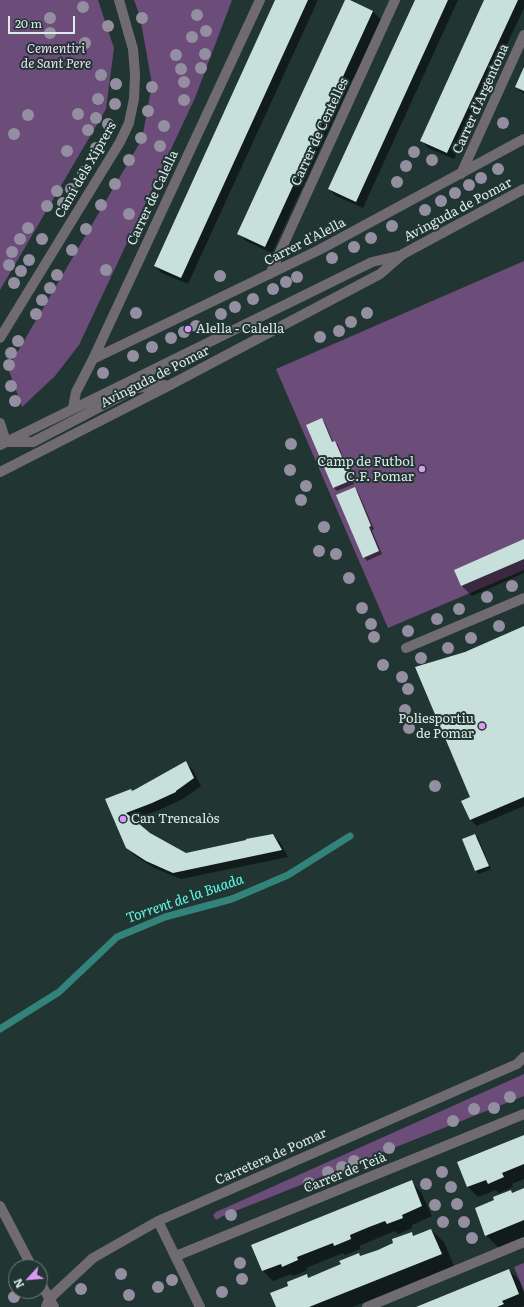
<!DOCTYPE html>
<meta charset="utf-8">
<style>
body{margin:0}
#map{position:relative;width:524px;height:1307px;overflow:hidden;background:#213532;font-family:Literata,serif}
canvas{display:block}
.north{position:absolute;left:8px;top:1259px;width:40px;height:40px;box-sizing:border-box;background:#213532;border:1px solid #6d7e7b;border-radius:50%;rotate:244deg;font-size:11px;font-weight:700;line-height:16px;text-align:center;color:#dfebe9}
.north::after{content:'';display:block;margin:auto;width:14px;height:18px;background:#dc99f4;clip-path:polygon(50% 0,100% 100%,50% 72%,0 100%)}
.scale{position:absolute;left:8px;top:16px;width:67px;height:18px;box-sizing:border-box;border:2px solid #dfebe9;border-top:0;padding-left:5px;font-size:12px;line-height:14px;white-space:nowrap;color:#dfebe9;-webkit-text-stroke:3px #213532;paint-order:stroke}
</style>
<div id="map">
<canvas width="524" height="1307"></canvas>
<div class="north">N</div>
<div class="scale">20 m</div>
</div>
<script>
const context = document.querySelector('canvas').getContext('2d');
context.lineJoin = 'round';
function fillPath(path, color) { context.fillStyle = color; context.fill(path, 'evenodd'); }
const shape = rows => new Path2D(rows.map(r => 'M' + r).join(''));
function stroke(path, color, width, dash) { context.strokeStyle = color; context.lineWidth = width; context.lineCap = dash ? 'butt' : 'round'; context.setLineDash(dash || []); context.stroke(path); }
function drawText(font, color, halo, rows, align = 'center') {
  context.font = font + ' Literata,serif'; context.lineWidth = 4; context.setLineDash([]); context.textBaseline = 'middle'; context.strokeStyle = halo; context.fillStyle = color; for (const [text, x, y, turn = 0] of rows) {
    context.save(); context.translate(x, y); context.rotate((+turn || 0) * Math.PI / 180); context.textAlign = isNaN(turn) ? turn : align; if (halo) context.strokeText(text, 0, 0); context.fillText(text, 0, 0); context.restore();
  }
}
fillPath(shape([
 [0,0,98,0,114,48,106,109,0,290],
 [134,0,232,0,195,98,79,345,55,376,22,407,8,368,142,139,152,84,140,17],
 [524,261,524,570,388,628,276,369],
 [524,1074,524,1096,223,1216,216,1220,213,1215,216,1212],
 [524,1263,524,1291,514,1267]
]), '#6c4c79');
fillPath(shape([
 [275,0,318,0,188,284,162,273,155,266],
 [346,0,373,11,383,22,356,79,353,78,272,253,246,241,239,234],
 [416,0,458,0,363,208,336,196,329,189],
 [486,0,524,0,524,8,454,159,428,148,422,141],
 [524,70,524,94,516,87],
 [322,419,325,423,333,442,335,442,338,445,354,484,337,491,334,488,307,425],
 [355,488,358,492,374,529,372,531,382,554,367,561,364,557],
 [524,541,524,573,472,596,462,586],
 [524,627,524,806,477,826,470,819,472,797,465,653],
 [186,763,193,770,201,786,183,799,159,810,133,820,149,834,186,854,273,835,280,842,288,857,181,879,154,868,134,855,127,848,107,800,132,791],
 [474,835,478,838,491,869,479,874,476,871,463,840],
 [524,1136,524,1179,512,1184,513,1187,499,1193,496,1190,478,1197,468,1187,458,1163],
 [411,1182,421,1192,432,1216,412,1225,412,1228,398,1234,395,1231,359,1246,361,1249,345,1255,343,1253,306,1268,308,1270,293,1276,291,1274,273,1281,263,1271,252,1246],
 [524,1189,524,1238,499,1248,486,1235,495,1201,511,1191,513,1194],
 [431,1230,444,1242,454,1266,353,1307,277,1307,289,1286,306,1275,309,1278,395,1244,411,1233,414,1236],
 [509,1270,519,1280,524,1293,524,1306,521,1307,418,1307]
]), '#0007');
stroke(shape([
 [0,1029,59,992,117,937,165,917,232,899,288,875,350,836]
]), '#32837a', 7);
fillPath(shape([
 [275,0,308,0,181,278,154,266],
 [345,0,350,0,373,11,265,247,237,234],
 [415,0,448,0,356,202,328,189],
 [484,0,518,0,447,153,420,141],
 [524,67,524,91,515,87],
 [322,418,332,442,335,441,352,480,333,488,306,425],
 [355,487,371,526,369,527,379,551,363,558,336,495],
 [524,539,524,559,461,586,454,570],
 [524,626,524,797,470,820,461,801,470,797,415,667,465,652],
 [186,761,194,778,176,791,176,792,152,803,126,813,150,833,186,853,246,840,246,839,273,834,282,850,173,873,146,861,126,848,105,799,131,789,132,791,136,789],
 [475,834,489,866,475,871,462,839],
 [524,1135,524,1164,502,1173,504,1177,488,1184,486,1180,467,1187,457,1162],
 [412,1180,422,1206,402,1215,403,1218,387,1224,385,1221,369,1227,350,1235,351,1239,334,1246,333,1243,297,1257,298,1260,282,1267,281,1264,262,1271,251,1245],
 [524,1188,524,1220,485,1236,475,1208,494,1200,493,1197,511,1190,512,1193],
 [431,1229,442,1254,309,1307,276,1307,270,1293,288,1286,287,1282,307,1274,308,1278,341,1264,339,1261,359,1253,360,1256,378,1250,393,1243,392,1239,412,1232,413,1236],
 [509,1269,519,1294,502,1301,504,1304,497,1307,416,1307]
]), '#c8e0dc');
stroke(shape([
 [406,648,524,598]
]), '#706b71', 10);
stroke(shape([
 [461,174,524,35],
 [270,274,395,0],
 [0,338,120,142,129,123,134,99,135,74,133,49,119,0],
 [93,359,319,250,524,139],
 [73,408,76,392,93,359,260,0],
 [0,423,6,442],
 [0,1206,32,1267],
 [158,1221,200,1307],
 [176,1256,524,1114],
 [40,1282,54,1307],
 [46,1307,49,1299,93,1258,158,1221,517,1064,524,1057],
 [367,1307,524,1242]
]), '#706b71', 10);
stroke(shape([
 [8,442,33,442,136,388,165,385],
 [0,445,372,262,402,255],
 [0,472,170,385,380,274,403,254,524,189]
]), '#706b71', 10);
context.fillStyle = '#938fa1';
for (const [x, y] of [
 [83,7],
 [197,15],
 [50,18],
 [142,18],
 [108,26],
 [206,31],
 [50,33],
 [192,37],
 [85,43],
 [205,54],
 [176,55],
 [201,68],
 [181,69],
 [101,75],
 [184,82],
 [116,84],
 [152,87],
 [98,99],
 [184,100],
 [115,104],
 [148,111],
 [78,114],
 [28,115],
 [96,118],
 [503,123],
 [108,124],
 [164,126],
 [88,130],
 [14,134],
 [141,138],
 [160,146],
 [96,148],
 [67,151],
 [414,152],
 [129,160],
 [432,160],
 [406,166],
 [498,169],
 [83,172],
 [481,178],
 [397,182],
 [115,184],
 [469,185],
 [71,189],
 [57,191],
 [455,193],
 [441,201],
 [63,203],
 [101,205],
 [47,206],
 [425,210],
 [129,214],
 [392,226],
 [28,228],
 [86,229],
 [371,238],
 [20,239],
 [42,239],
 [354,247],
 [72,250],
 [12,252],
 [332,258],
 [29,260],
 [9,265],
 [106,270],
 [21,271],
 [57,275],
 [220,276],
 [297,277],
 [286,282],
 [14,283],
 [50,288],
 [273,289],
 [253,299],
 [42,300],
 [235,307],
 [136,313],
 [367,313],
 [36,314],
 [221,314],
 [351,322],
 [196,326],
 [339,331],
 [184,332],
 [320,337],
 [171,338],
 [18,341],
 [152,347],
 [11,353],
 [133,356],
 [9,365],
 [103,373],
 [11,386],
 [15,401],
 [291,444],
 [290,470],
 [306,486],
 [301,500],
 [324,527],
 [319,551],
 [336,554],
 [349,578],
 [512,586],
 [487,597],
 [362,608],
 [459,609],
 [437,619],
 [371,624],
 [499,626],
 [408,631],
 [374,637],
 [471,638],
 [448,648],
 [421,658],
 [383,665],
 [402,677],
 [408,689],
 [405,710],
 [409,728],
 [435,786],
 [510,1097],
 [494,1108],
 [474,1109],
 [453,1121],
 [389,1148],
 [354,1161],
 [342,1167],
 [328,1172],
 [442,1172],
 [309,1183],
 [426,1184],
 [451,1187],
 [457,1204],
 [435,1205],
 [231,1215],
 [443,1222],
 [464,1222],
 [472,1238],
 [240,1263],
 [121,1274],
 [242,1279],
 [172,1280],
 [158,1287],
 [81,1289],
 [222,1292],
 [129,1295],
 [14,1297]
]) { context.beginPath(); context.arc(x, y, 6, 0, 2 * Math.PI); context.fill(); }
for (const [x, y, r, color] of [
 [188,329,4,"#dc99f4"],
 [422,469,4,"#dc99f4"],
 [482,726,4,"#dc99f4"],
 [123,819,4,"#dc99f4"]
]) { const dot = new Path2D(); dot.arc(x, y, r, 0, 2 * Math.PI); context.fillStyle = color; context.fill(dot); stroke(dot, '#213532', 1.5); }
drawText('italic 13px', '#f1d9fb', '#213532', [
 ["Cementiri",56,49],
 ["de Sant Pere",56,64]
]);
drawText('13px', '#dfebe9', '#213532', [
 ["Carrer d'Argentona",481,99,-66],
 ["Carrer de Centelles",320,132,-65],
 ["Camí dels Xiprers",86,170,-60],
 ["Carrer de Calella",153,198,-65],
 ["Avinguda de Pomar",458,210,-28],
 ["Carrer d'Alella",305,242,-27],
 ["Avinguda de Pomar",155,377,-27],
 ["Carretera de Pomar",271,1157,-24],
 ["Carrer de Teià",345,1173,-22]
]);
drawText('13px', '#dfebe9', '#213532', [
 ["Alella - Calella",196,329],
 ["Camp de Futbol",414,462,"right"],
 ["C.F. Pomar",414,477,"right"],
 ["Poliesportiu",474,719,"right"],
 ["de Pomar",474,734,"right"],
 ["Can Trencalòs",131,819]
], 'left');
drawText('italic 14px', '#62f8e7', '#213532', [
 ["Torrent de la Buada",185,899,-19]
]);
</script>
